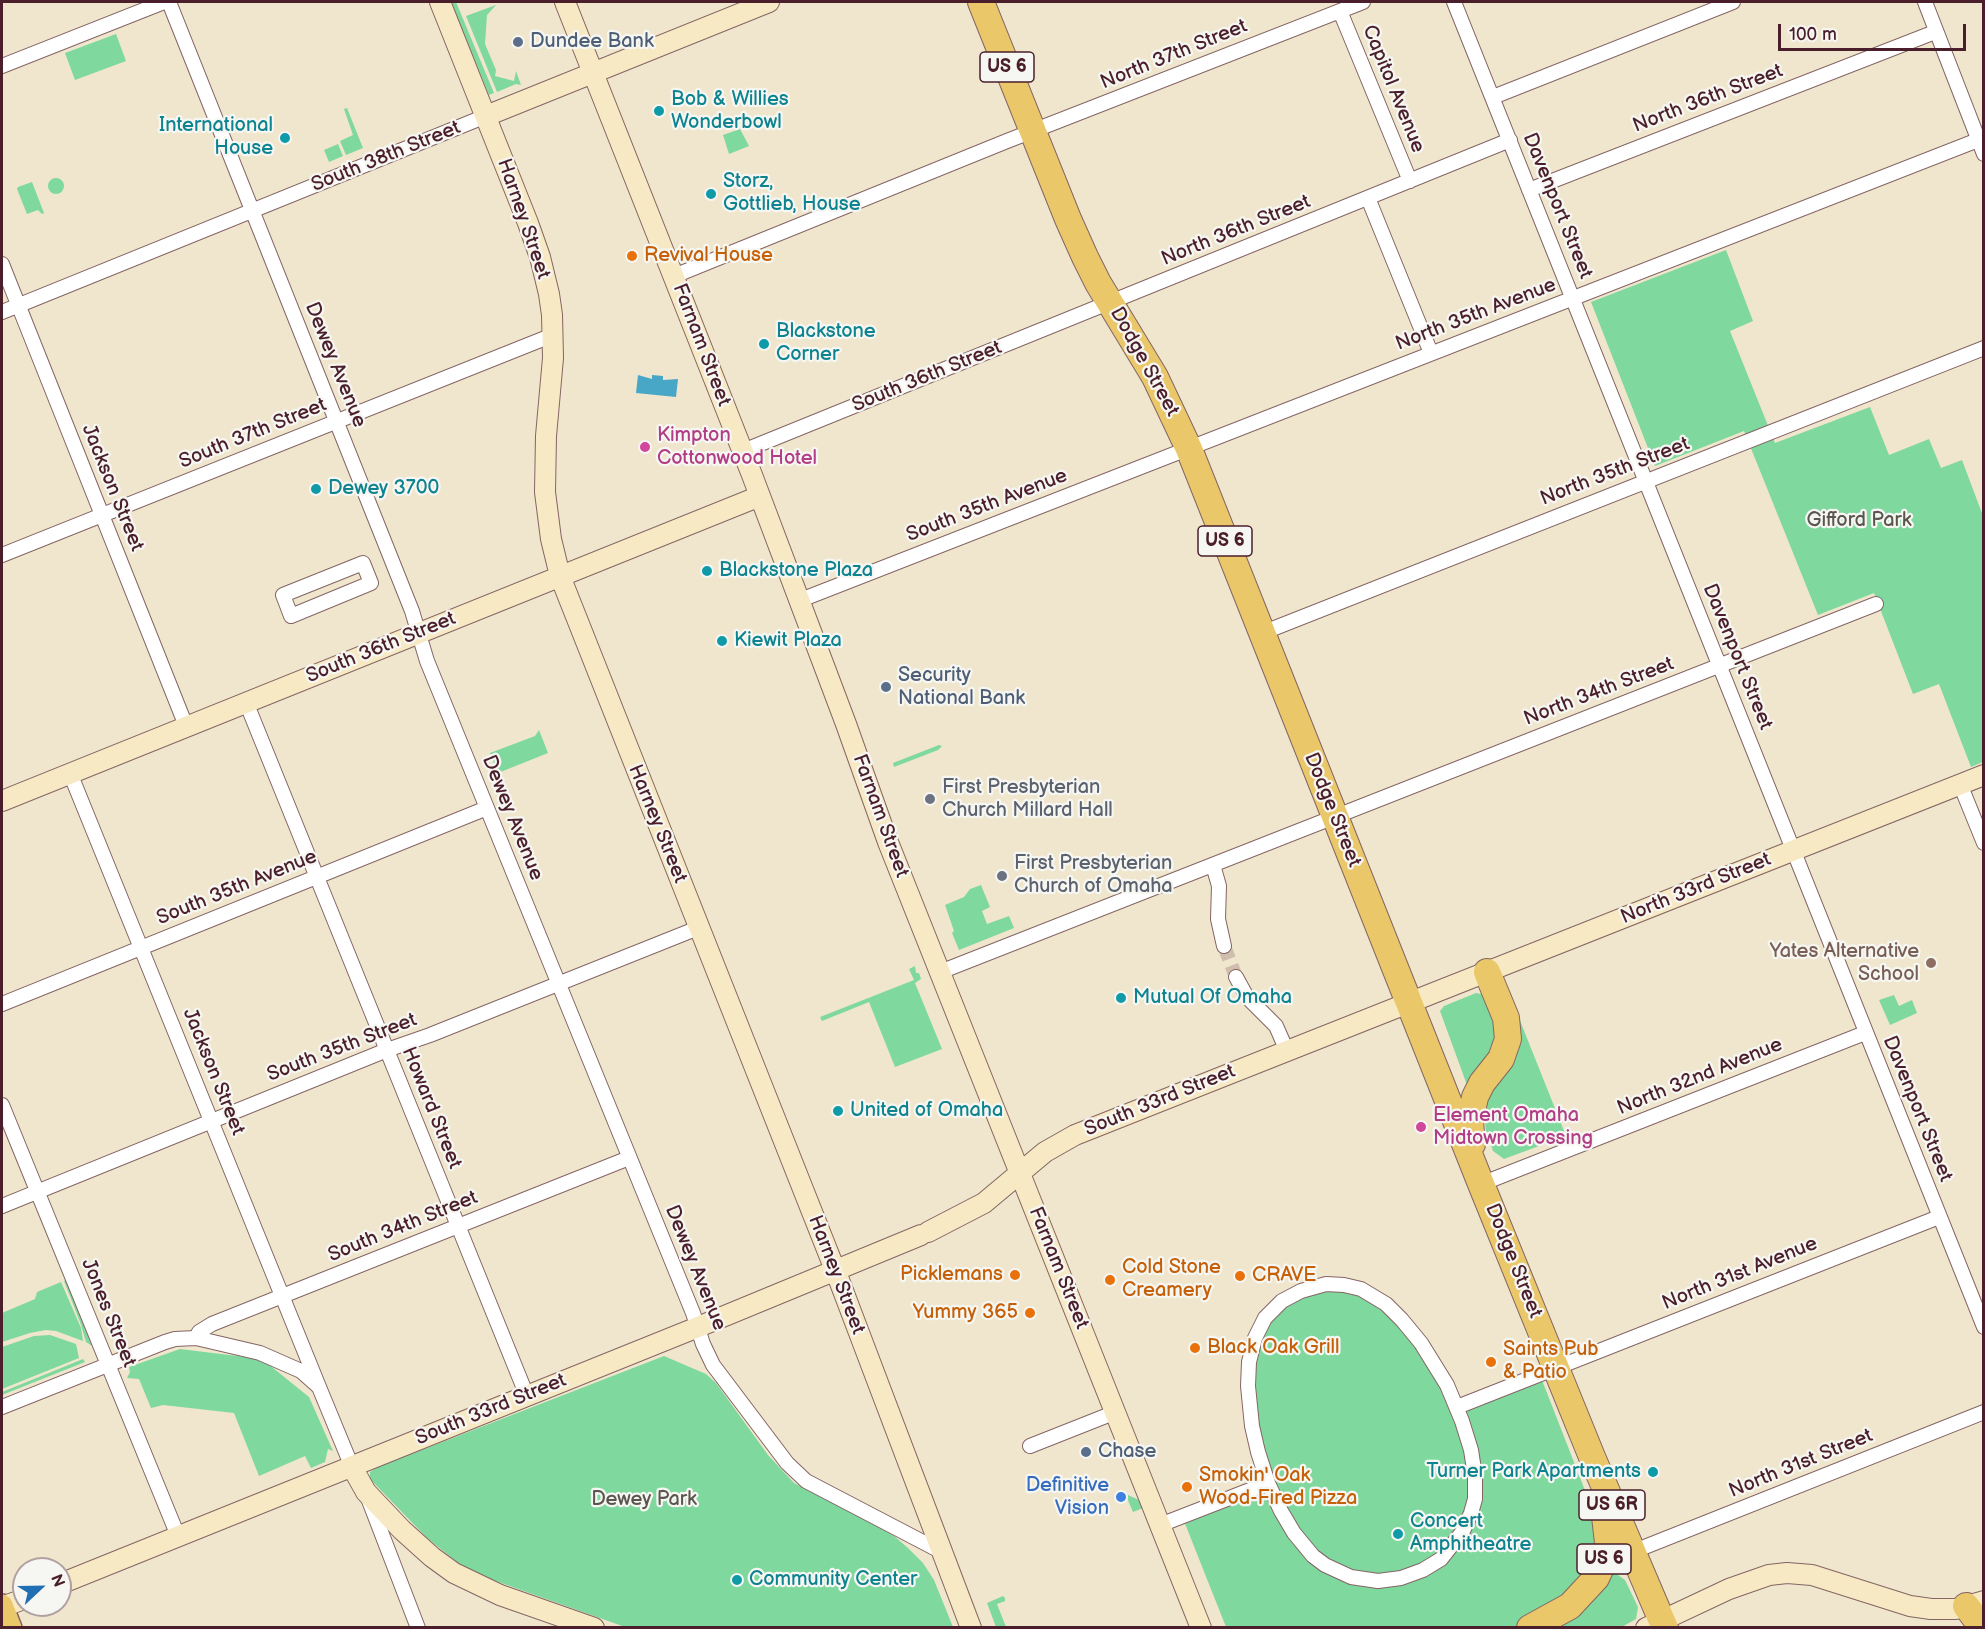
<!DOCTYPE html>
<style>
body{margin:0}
#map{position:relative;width:1985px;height:1629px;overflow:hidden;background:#f0e6cd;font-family:"Balsamiq Sans",sans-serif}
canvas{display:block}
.frame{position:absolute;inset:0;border:3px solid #4a1f2b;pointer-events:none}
.north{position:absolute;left:12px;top:1557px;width:60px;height:60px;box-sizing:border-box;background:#f6f6f2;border:2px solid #b1a0a2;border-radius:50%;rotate:68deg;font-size:16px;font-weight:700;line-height:24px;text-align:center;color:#4a1f2b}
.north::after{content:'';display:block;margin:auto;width:21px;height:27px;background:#1f6fb2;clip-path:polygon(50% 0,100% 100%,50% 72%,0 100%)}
.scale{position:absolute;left:1778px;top:24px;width:188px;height:27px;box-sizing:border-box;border:3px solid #4a1f2b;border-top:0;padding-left:8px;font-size:18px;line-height:21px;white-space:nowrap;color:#4a1f2b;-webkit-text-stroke:4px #f6f6f2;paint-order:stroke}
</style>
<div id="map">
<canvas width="1985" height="1629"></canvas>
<div class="frame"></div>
<div class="north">N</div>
<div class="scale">100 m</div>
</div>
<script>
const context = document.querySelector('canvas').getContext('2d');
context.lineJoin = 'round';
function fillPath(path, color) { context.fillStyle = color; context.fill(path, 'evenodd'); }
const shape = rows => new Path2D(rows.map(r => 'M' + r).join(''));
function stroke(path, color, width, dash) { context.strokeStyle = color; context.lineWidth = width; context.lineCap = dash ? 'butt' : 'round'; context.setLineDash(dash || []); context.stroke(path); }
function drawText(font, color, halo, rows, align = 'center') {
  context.font = font + ' "Balsamiq Sans",sans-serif'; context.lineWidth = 4.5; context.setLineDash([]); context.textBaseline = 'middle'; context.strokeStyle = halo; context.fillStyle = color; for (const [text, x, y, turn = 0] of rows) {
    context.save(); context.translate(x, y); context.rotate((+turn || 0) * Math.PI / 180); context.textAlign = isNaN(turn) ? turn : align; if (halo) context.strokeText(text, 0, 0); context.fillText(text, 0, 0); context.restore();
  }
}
fillPath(shape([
 [451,2,456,2,494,93,489,95],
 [496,5,487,15,485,44,496,70,495,76,514,81,516,71,521,85,516,84,497,92,466,16],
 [116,34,126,61,75,80,65,53],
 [347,108,363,148,346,155,340,141,353,135,344,109],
 [740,129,749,146,729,154,723,135],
 [338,144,343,156,329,162,324,150],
 '48 186a8 8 0 1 1 16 0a8 8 0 1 1-16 0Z',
 [32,182,44,213,42,214,38,210,27,214,17,189,18,187],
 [1726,250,1753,321,1730,331,1775,443,1870,407,1889,455,1929,439,1941,468,1962,460,1983,516,1983,762,1971,767,1939,684,1913,694,1874,593,1818,615,1744,431,1655,466,1591,302],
 [539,730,548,753,498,773,490,753,535,736],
 [939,745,942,746,938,750,894,767,893,763],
 [981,885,990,907,982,911,987,924,1009,916,1014,928,959,950,952,933,954,931,945,905,964,897,970,889],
 [915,966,916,973,919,973,921,979,915,983,942,1049,895,1067,869,1002,822,1021,820,1017,914,980,909,969],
 [1505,983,1566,1136,1504,1159,1493,1151,1486,1131,1484,1113,1485,1087,1505,1064],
 [1476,993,1486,995,1505,1037,1467,1085,1440,1011,1444,1006],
 [1894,995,1899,1006,1912,1000,1917,1013,1890,1025,1879,1000],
 [66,1280,87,1333,92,1346,86,1342,80,1322,64,1281],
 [61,1282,81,1328,83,1341,56,1331,46,1330,30,1333,2,1342,2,1313,35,1299,37,1292],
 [1325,1284,1386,1304,1457,1407,1540,1375,1618,1575,1625,1580,1638,1607,1636,1619,1620,1628,1226,1627,1182,1516,1268,1483,1248,1386,1265,1318],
 [50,1335,76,1344,79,1358,2,1389,2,1347,34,1336],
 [180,1349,262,1359,309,1397,333,1451,328,1449,325,1462,311,1468,305,1456,259,1476,234,1413,163,1405,151,1408,139,1379,127,1378,130,1372,129,1367],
 [664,1356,706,1374,716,1383,768,1455,794,1483,881,1528,894,1536,908,1548,923,1563,934,1580,953,1627,625,1627,490,1579,461,1565,427,1538,370,1479,370,1472,378,1467],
 [83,1359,85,1362,2,1395,2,1392],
 [1128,1495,1139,1500,1143,1508,1133,1512,1127,1498],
 [1003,1596,1005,1598,1005,1601,997,1604,1006,1627,996,1627,987,1603]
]), '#7fd89e');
fillPath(shape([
 [638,375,652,379,652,375,663,376,663,380,678,379,676,397,636,393]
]), '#48a6c7');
stroke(shape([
 [1224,946,1236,977]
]), '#cfbead', 14, [14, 7]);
const street = shape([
 [169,2,412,611,427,661,693,1313,703,1344,713,1365,787,1463,806,1481,942,1552],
 [1454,2,1984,1327],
 [1925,2,1984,154],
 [1340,11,1410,181],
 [2,66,164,2],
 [1493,97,1733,2],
 [1529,190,1935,32],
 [1368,198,1431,353],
 [2,264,186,726],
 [674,276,1007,141,1363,2],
 [2,312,486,116],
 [743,451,1510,140],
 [2,555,553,335],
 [363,563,371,583,291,616,283,595,363,563],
 [798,601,1978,140],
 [1262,633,1984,348],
 [246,702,527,1396],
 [70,773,319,1387],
 [1960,784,1984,843],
 [1213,865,1219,886,1218,919,1224,946],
 [940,972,1876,604],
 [1236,977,1247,997,1276,1026,1287,1051],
 [2,1004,487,808],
 [2,1105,178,1536],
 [1481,1184,1865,1033],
 [2,1206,387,1050,430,1035,698,928],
 [1326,1284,1344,1285,1361,1289,1386,1304,1402,1320,1421,1343,1447,1385,1462,1421,1471,1450,1475,1476,1475,1499,1471,1513,1463,1531,1441,1559,1423,1570,1401,1578,1378,1581,1351,1577,1325,1565,1313,1556,1294,1533,1281,1511,1268,1483,1258,1452,1252,1426,1248,1386,1249,1362,1255,1338,1265,1318,1282,1301,1301,1291,1326,1284],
 [196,1338,199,1332,212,1324,629,1158],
 [2,1407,165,1342,175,1339,196,1338,260,1353,301,1371,319,1387,352,1467],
 [1457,1407,1939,1217],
 [1030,1446,1116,1412],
 [368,1498,418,1628],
 [1160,1525,1268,1483],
 [1632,1552,1984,1412]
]);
const secondary = shape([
 [440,2,528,223,540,257,549,294,552,315,553,358,546,436,545,492,551,539,560,576,839,1280,971,1628],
 [565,2,752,475,846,724,888,842,1201,1628],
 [486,116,769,2],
 [2,801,760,496],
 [928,1232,984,1203,1045,1152,1075,1135,1984,775],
 [352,1467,366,1492,402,1530,432,1557,454,1573,500,1595,594,1628],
 [60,1584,698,1327,921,1235],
 [2,1607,24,1599],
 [1646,1628,1729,1589,1769,1575,1787,1573,1812,1575,1910,1606,1931,1609,1956,1609,1984,1601]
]);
const primary = shape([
 [2,1605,11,1628]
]);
const highway = shape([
 [981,2,1068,219,1085,257,1098,283,1155,377,1189,449,1481,1184,1592,1457,1665,1628],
 [1472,1144,1470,1121,1475,1097,1482,1083,1501,1059,1508,1039,1506,1018,1487,972],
 [1966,1606,1983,1628],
 [1530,1628,1570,1606,1596,1578,1604,1561,1608,1543,1604,1507]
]);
stroke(street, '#846564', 16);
stroke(secondary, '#846564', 22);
stroke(primary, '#846564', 24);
stroke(highway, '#846564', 28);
stroke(street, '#fff', 14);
stroke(secondary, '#f7e9c3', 20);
stroke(primary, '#eac769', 21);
stroke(highway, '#eac769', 26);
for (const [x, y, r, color] of [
 [518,42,6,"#5c6f8a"],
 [659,111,6,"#0f9aa8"],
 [285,138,6,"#0f9aa8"],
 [711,194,6,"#0f9aa8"],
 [632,256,6,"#e8710a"],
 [764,344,6,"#0f9aa8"],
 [645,447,6,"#d1479c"],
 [316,489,6,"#0f9aa8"],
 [707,571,6,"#0f9aa8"],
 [722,641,6,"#0f9aa8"],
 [886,687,6,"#5c6f8a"],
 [930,799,6,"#6b7280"],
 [1002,876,6,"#6b7280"],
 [1931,963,6,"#8d6e63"],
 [1121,998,6,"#0f9aa8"],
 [838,1111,6,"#0f9aa8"],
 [1421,1127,6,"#d1479c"],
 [1015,1275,6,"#e8710a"],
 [1240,1276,6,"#e8710a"],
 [1110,1280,6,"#e8710a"],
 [1030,1313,6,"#e8710a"],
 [1195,1348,6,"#e8710a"],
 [1491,1362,6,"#e8710a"],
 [1086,1452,6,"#5c6f8a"],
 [1653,1472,6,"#0f9aa8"],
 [1187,1487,6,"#e8710a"],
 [1121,1497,6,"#3f7fe0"],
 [1398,1534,6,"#0f9aa8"],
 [737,1580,6,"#0f9aa8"]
]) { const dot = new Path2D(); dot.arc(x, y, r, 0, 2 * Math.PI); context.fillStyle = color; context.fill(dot); stroke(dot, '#f6f6f2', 2); }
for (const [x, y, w] of [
 [1007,67,54],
 [1225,541,54],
 [1612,1505,66],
 [1604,1559,54]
]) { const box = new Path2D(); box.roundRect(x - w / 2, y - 15, w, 30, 4.5); context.fillStyle = '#f6f6f2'; context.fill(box); stroke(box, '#4a1f2b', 1.5); }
drawText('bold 18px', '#4a1f2b', null, [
 ["US 6",1007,67],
 ["US 6",1225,541],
 ["US 6R",1612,1505],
 ["US 6",1604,1559]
]);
drawText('20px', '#4e5e75', '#f6f6f2', [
 ["Dundee Bank",530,42],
 ["Security",898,676],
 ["National Bank",898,699],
 ["Chase",1098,1452]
], 'left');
drawText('20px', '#4a1f2b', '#f6f6f2', [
 ["North 37th Street",1174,55,-22],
 ["Capitol Avenue",1393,89,68],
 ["North 36th Street",1708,99,-21],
 ["South 38th Street",386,157,-22],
 ["Davenport Street",1557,206,68],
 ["Harney Street",523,219,71],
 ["North 36th Street",1236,231,-22],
 ["North 35th Avenue",1476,315,-21],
 ["Farnam Street",701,345,69],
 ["Dodge Street",1144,362,61],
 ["Dewey Avenue",335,365,68],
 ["South 36th Street",927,377,-22],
 ["South 37th Street",253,434,-22],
 ["North 35th Street",1615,472,-21],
 ["Jackson Street",112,488,68],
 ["South 35th Avenue",987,506,-21],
 ["South 36th Street",381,648,-22],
 ["Davenport Street",1737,657,68],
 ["North 34th Street",1599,692,-21],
 ["Dodge Street",1332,810,68],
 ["Farnam Street",880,816,70],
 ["Dewey Avenue",512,818,68],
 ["Harney Street",657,824,68],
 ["South 35th Avenue",237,888,-22],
 ["North 33rd Street",1696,889,-22],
 ["South 35th Street",342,1048,-21],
 ["Jackson Street",213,1072,68],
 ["North 32nd Avenue",1700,1077,-22],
 ["South 33rd Street",1160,1101,-22],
 ["Howard Street",431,1108,68],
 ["Davenport Street",1917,1109,68],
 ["South 34th Street",403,1227,-22],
 ["Dodge Street",1513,1261,68],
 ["Dewey Avenue",695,1268,68],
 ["Farnam Street",1058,1268,68],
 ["North 31st Avenue",1740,1274,-22],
 ["Harney Street",836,1275,69],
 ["Jones Street",108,1313,68],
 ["South 33rd Street",491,1410,-22],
 ["North 31st Street",1801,1464,-22]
]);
drawText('20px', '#0d838f', '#f6f6f2', [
 ["Bob & Willies",671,100],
 ["Wonderbowl",671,123],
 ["International",273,126,"right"],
 ["House",273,149,"right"],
 ["Storz,",723,182],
 ["Gottlieb, House",723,205],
 ["Blackstone",776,332],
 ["Corner",776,355],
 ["Dewey 3700",328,489],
 ["Blackstone Plaza",719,571],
 ["Kiewit Plaza",734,641],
 ["Mutual Of Omaha",1133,998],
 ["United of Omaha",850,1111],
 ["Turner Park Apartments",1641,1472,"right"],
 ["Concert",1410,1522],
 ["Amphitheatre",1410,1545],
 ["Community Center",749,1580]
], 'left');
drawText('20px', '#c56008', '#f6f6f2', [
 ["Revival House",644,256],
 ["Cold Stone",1122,1268],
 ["Creamery",1122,1291],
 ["Picklemans",1003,1275,"right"],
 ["CRAVE",1252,1276],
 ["Yummy 365",1018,1313,"right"],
 ["Black Oak Grill",1207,1348],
 ["Saints Pub",1503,1350],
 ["& Patio",1503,1373],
 ["Smokin' Oak",1199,1476],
 ["Wood-Fired Pizza",1199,1499]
], 'left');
drawText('20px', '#b23c85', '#f6f6f2', [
 ["Kimpton",657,436],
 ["Cottonwood Hotel",657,459],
 ["Element Omaha",1433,1116],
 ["Midtown Crossing",1433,1139]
], 'left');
drawText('20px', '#5a564e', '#f6f6f2', [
 ["Gifford Park",1859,521],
 ["Dewey Park",644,1500]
]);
drawText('20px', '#5b616d', '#f6f6f2', [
 ["First Presbyterian",942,788],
 ["Church Millard Hall",942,811],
 ["First Presbyterian",1014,864],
 ["Church of Omaha",1014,887]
], 'left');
drawText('20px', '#785e54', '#f6f6f2', [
 ["Yates Alternative",1919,952],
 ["School",1919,975]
], 'right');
drawText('20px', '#366cbe', '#f6f6f2', [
 ["Definitive",1109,1486],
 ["Vision",1109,1509]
], 'right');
</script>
